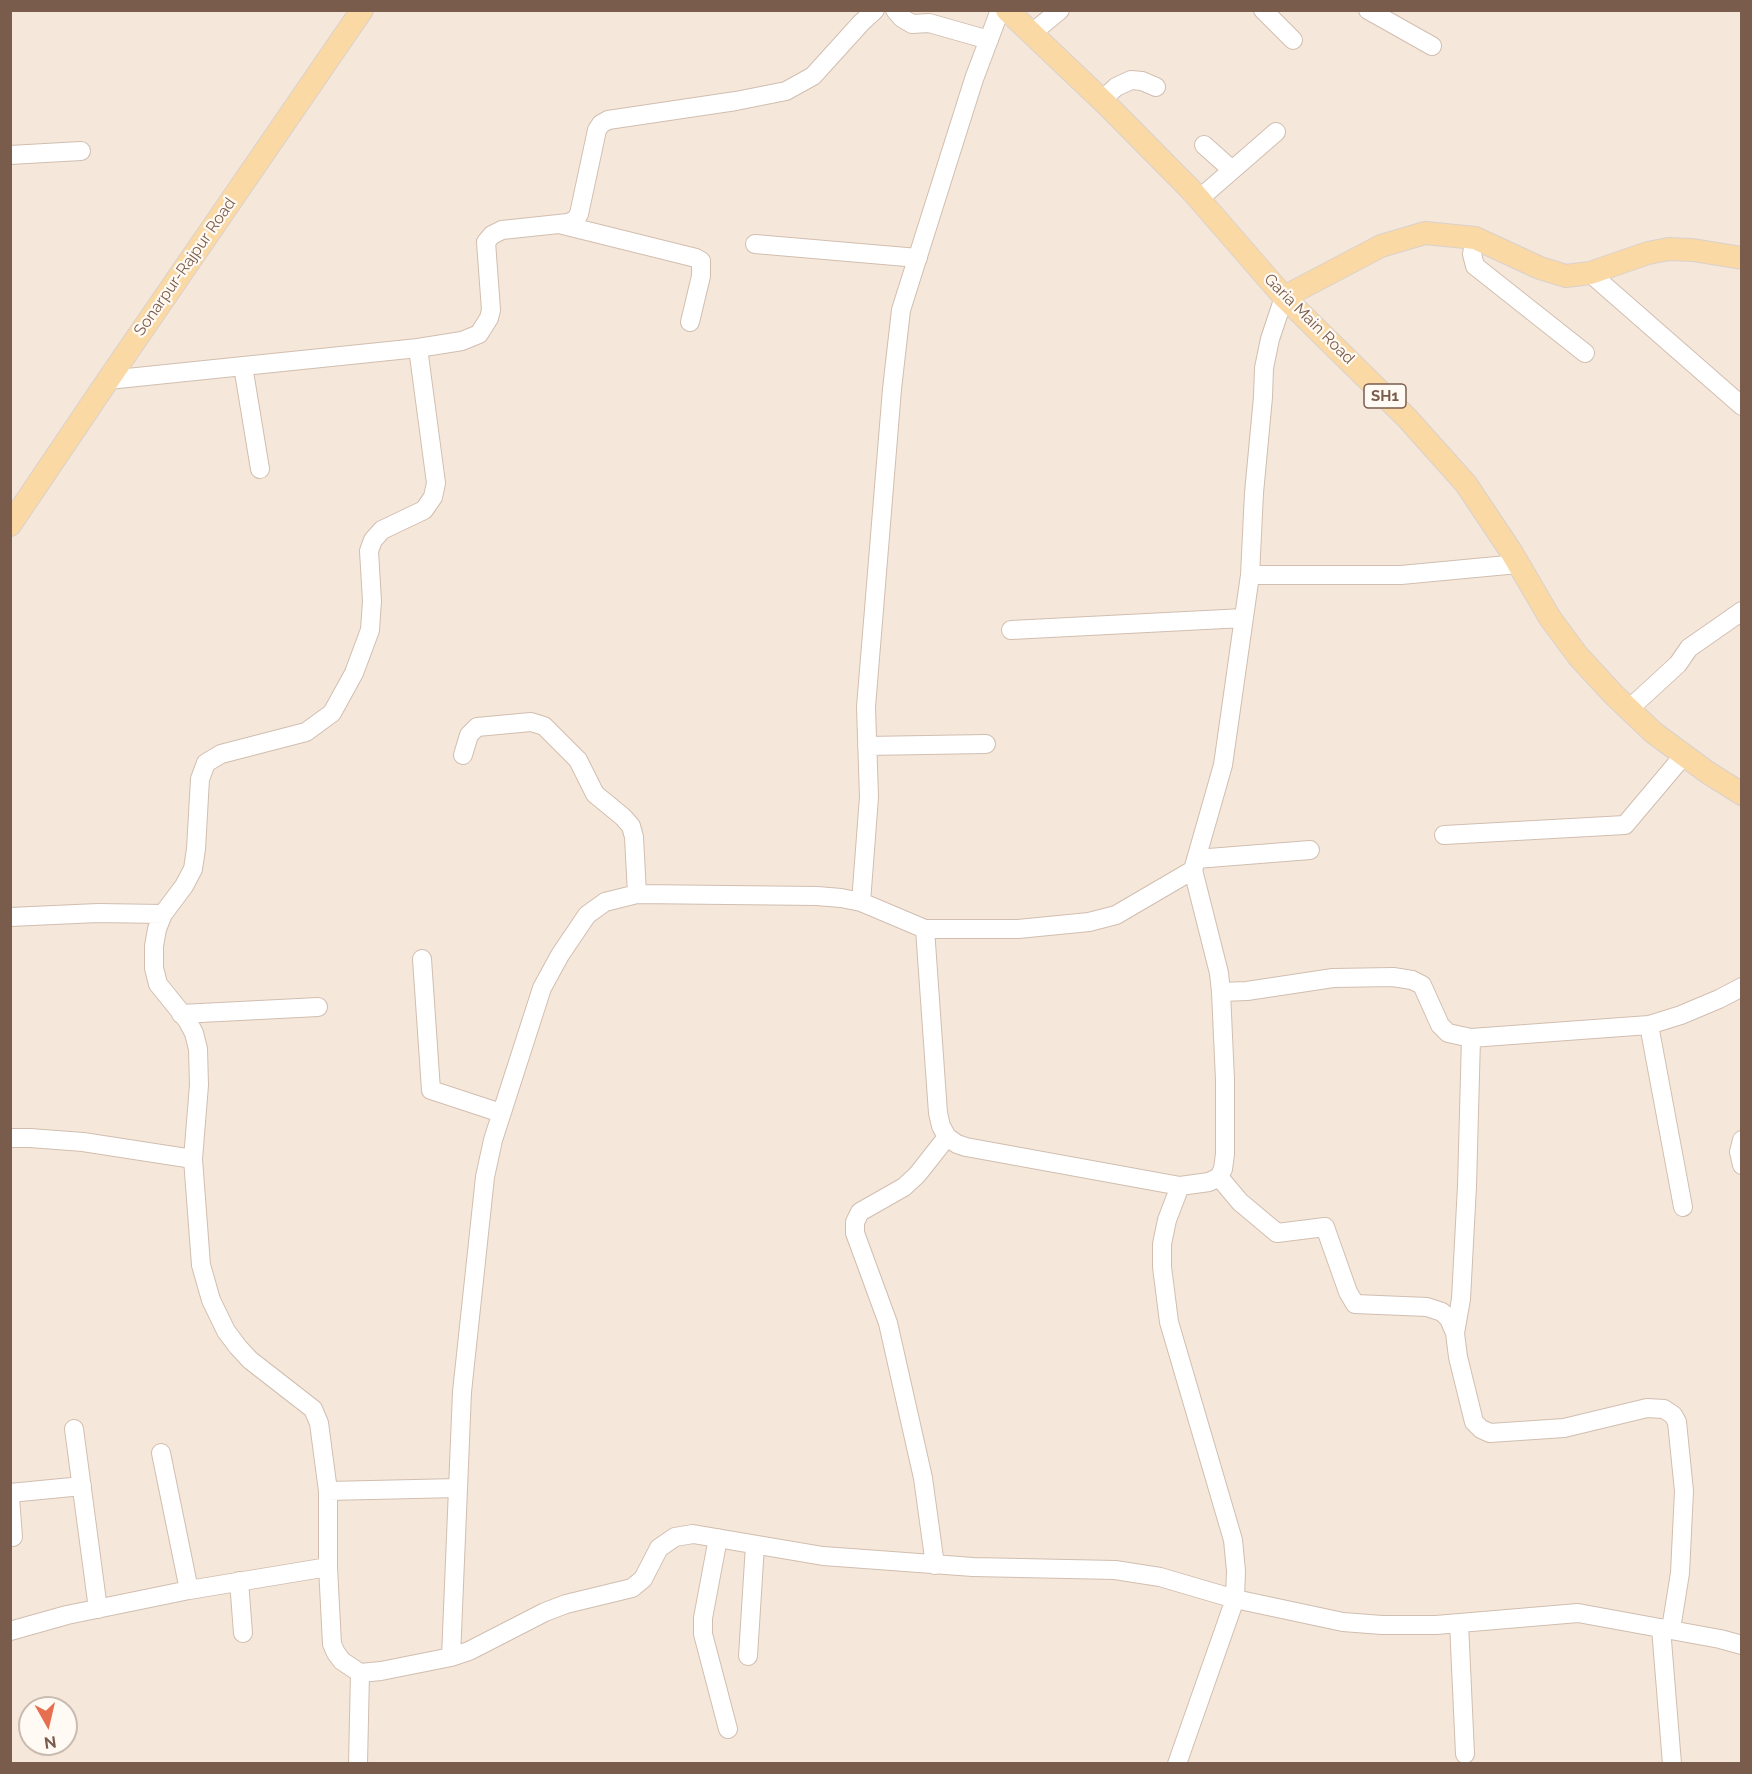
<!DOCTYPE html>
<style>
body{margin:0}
#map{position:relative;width:1752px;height:1774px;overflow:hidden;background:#fdf6ec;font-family:Raleway,sans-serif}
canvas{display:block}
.frame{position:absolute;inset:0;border:12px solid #7a5c4d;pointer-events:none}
.north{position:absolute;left:18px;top:1696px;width:60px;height:60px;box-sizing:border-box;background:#fffaf3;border:2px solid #cabbb1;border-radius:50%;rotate:172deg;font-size:16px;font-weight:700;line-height:24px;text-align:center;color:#7a5c4d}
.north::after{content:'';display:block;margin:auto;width:21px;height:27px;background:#e76f51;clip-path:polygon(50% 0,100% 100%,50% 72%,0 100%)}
</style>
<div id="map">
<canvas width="1752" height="1774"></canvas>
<div class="frame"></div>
<div class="north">N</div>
</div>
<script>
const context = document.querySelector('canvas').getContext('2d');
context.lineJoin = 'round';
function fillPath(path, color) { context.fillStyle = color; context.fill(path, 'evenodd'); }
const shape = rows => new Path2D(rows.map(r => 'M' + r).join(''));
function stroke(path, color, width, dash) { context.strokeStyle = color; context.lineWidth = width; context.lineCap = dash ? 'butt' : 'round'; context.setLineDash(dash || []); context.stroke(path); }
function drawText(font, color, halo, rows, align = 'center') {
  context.font = font + ' Raleway,sans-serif'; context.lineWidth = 4.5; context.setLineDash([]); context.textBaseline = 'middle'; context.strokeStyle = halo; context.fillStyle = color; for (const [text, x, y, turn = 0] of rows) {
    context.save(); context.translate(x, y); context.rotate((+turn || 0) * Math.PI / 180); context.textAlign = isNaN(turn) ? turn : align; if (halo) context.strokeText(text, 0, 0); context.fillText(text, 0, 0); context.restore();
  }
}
fillPath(shape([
 [11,11,1741,11,1741,1763,11,1764],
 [30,1708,66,1708,66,1744,30,1744]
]), '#f5e8da');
const minor = shape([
 [895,10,902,18,912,24,929,23,989,40],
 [1000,10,974,79,901,310,892,389,866,707,869,797,861,902,925,929,1018,929,1089,922,1116,915,1193,870,1223,765,1250,575,1254,493,1263,397,1264,368,1270,339,1284,297],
 [1263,10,1293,40],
 [1368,10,1432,46],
 [1032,33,1060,10],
 [1102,100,1116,87,1131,80,1142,81,1156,87],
 [1204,145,1232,170],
 [10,155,81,151],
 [1199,199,1276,132],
 [559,224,696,258,701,261,701,276,690,322],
 [1475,238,1472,254,1475,266,1585,353],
 [755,244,918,258],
 [1590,273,1742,406],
 [243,366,260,469],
 [108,380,418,348,462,341,479,334,489,318,491,310,486,242,492,235,502,230,568,223,575,220,579,214,597,130,601,124,608,120,736,101,786,91,813,76,861,23,875,10],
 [1250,575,1401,575,1518,564],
 [1011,630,1244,618],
 [1629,709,1678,664,1689,648,1742,611],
 [867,746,986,744],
 [463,755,469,735,477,727,531,722,544,726,578,760,595,794,623,817,631,826,634,837,637,894],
 [1444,835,1625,825,1684,755],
 [1196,859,1310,850],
 [10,917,98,913,163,914],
 [925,929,938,1113,941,1126,947,1137,957,1144,966,1147,1180,1186,1209,1182,1219,1177,1223,1169,1225,1154,1225,1080,1221,992,1219,973,1193,870],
 [422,959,431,1090,501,1113],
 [1221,992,1247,991,1333,978,1393,977,1412,980,1422,985,1440,1025,1448,1033,1471,1038,1649,1025,1681,1015,1719,999,1742,987],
 [181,1014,318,1007],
 [1649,1025,1683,1207],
 [1471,1038,1467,1186,1461,1299,1455,1333,1458,1357,1474,1422,1481,1429,1490,1433,1564,1428,1647,1408,1664,1409,1673,1415,1677,1422,1684,1491,1680,1573,1671,1629],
 [10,1138,30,1138,83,1142,193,1159],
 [1742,1140,1739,1152,1742,1165],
 [1219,1177,1240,1202,1277,1233,1325,1227,1348,1292,1355,1304,1427,1307,1442,1312,1449,1319,1455,1333],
 [74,1429,98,1609],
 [161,1453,189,1590],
 [328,1491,458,1488],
 [10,1493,82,1486],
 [10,1498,13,1537],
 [718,1538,703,1618,703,1634,728,1729],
 [935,1565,923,1478,888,1323,855,1233,855,1222,860,1212,904,1187,917,1175,947,1137],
 [328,1567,328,1491,319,1423,313,1409,250,1360,238,1347,226,1331,211,1300,201,1265,193,1159,199,1085,198,1049,194,1033,187,1020,158,984,154,968,154,946,157,929,163,914,184,886,193,869,196,849,200,779,206,763,221,754,306,732,332,713,354,673,370,630,372,601,369,551,373,540,382,530,424,510,433,497,436,483,418,348],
 [239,1581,243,1633],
 [1459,1623,1465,1754],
 [1661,1628,1672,1764],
 [10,1631,67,1615,189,1590,328,1567,332,1644,336,1653,342,1661,360,1673,381,1671,451,1657,469,1651,545,1612,566,1604,632,1588,643,1579,659,1548,675,1537,693,1534,823,1556,851,1558,973,1567,1115,1570,1160,1577,1235,1599,1343,1622,1382,1625,1436,1625,1578,1613,1720,1639,1742,1645],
 [748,1656,755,1545],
 [451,1657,462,1392,485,1177,493,1140,542,988,560,955,587,915,605,902,637,894,817,896,841,898,861,902],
 [358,1764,360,1673],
 [1177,1764,1235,1599,1236,1571,1233,1540,1169,1322,1162,1267,1162,1244,1167,1220,1180,1186]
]);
const major = shape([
 [1007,10,1107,105,1192,191,1284,297,1407,418,1466,484,1512,553,1550,618,1578,656,1614,695,1654,733,1707,772,1742,794],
 [1284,297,1381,246,1425,233,1475,238,1540,268,1566,276,1590,273,1648,253,1669,249,1693,250,1742,258],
 [10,525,108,380,362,10]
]);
stroke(minor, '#d1beb0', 20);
stroke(major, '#dad1cd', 24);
stroke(minor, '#fff', 18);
stroke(major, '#fbd9a5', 22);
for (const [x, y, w] of [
 [1385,396,42]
]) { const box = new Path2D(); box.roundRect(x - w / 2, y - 12, w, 24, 4.5); context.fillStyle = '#fffaf3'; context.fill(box); stroke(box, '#7a5c4d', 1.5); }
drawText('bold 15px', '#7a5c4d', null, [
 ["SH1",1385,396]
]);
drawText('16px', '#7a5c4d', '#fffaf3', [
 ["Sonarpur-Rajpur Road",185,267,-55],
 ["Garia Main Road",1309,319,45]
]);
</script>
